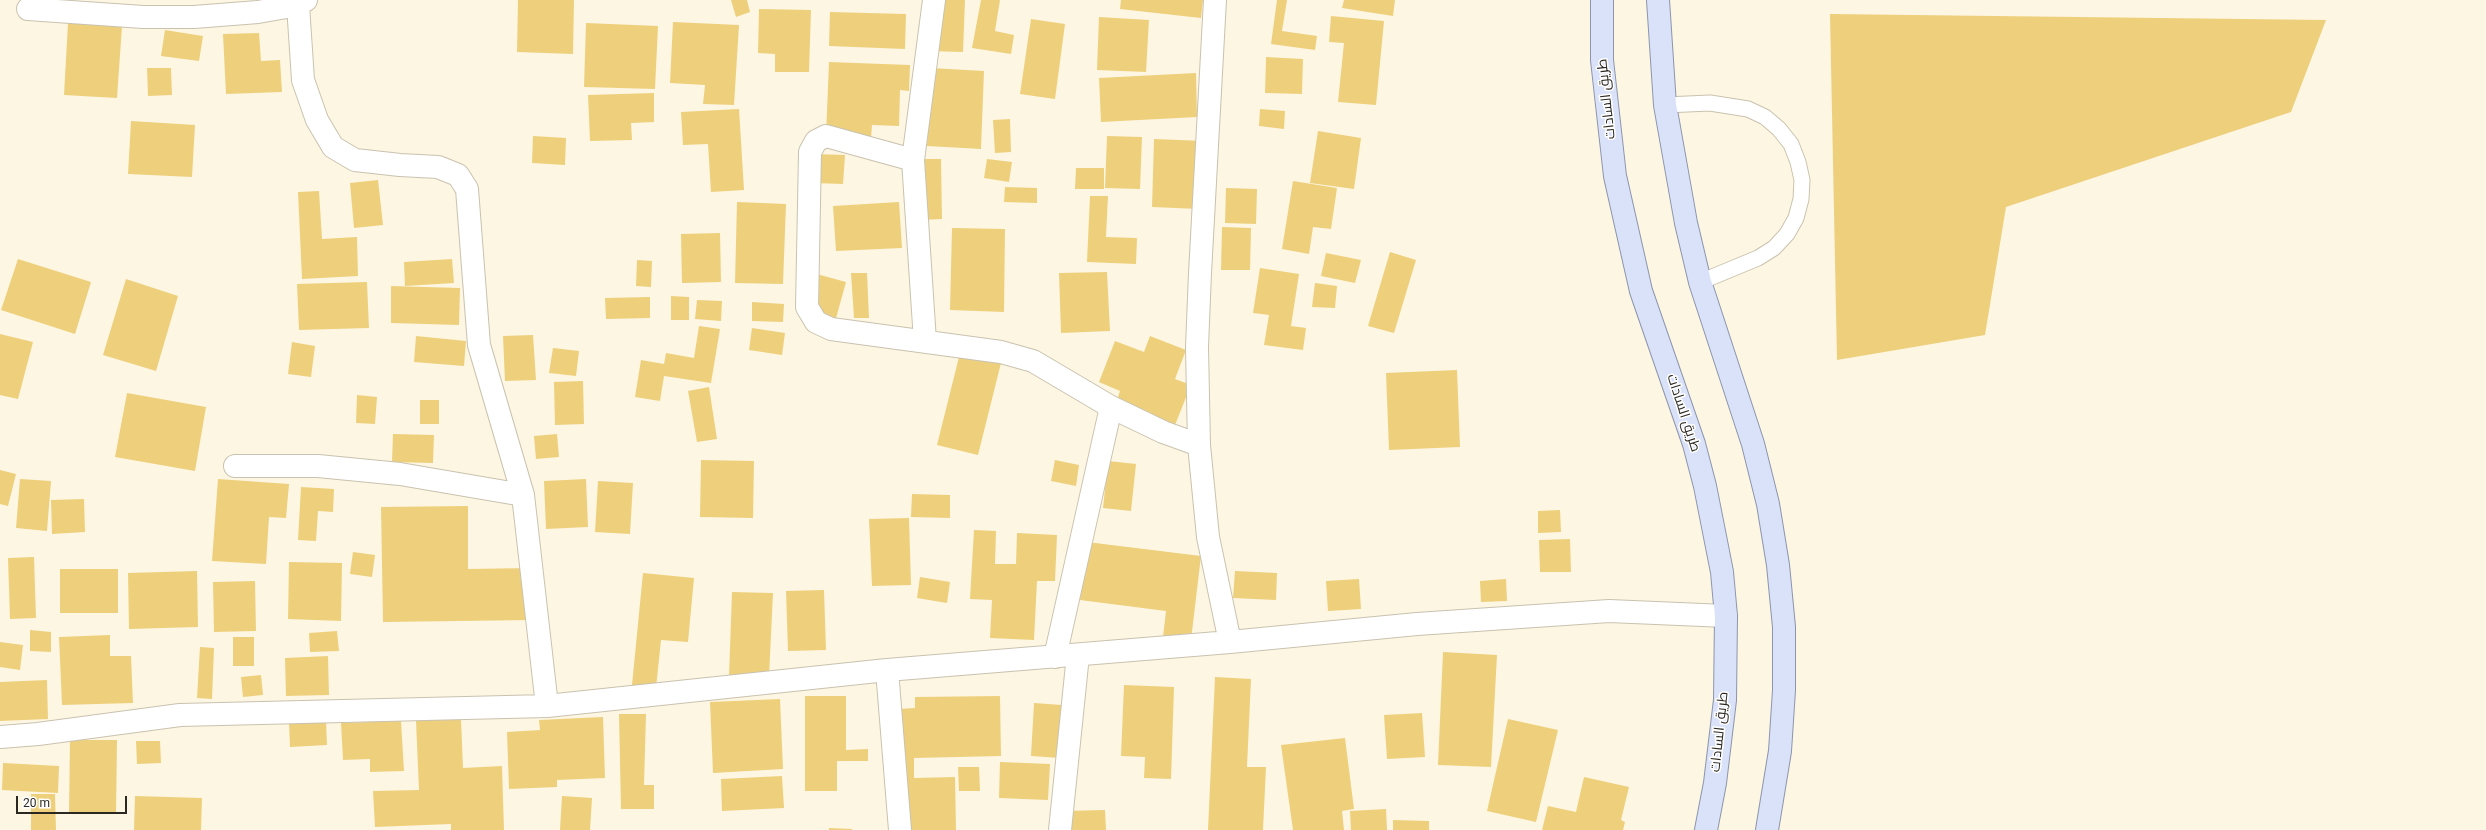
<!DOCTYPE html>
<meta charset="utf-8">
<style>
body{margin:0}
#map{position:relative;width:2486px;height:830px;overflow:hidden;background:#fdf6e2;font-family:Roboto,sans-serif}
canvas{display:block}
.scale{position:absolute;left:16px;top:796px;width:111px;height:18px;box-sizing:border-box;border:2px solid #2b2821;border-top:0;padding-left:5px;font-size:12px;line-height:14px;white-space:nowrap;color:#2b2821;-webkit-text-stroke:3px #fff;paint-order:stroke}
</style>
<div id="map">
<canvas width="2486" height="830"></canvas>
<div class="scale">20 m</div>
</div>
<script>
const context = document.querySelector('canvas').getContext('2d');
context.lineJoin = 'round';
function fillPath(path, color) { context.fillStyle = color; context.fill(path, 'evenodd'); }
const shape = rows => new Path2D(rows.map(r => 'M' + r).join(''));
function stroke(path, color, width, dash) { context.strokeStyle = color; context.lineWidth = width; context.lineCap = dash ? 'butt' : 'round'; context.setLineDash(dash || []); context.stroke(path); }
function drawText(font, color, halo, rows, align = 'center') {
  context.font = font + ' Roboto,Cairo,sans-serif'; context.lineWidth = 3; context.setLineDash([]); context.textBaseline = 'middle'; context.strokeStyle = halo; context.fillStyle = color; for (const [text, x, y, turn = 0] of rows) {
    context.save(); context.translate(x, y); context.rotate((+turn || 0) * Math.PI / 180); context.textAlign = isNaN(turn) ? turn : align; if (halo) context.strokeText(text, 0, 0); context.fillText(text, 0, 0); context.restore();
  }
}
fillPath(shape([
 [518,0,574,0,573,54,517,52],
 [731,0,747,0,750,12,736,17],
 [930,0,965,0,963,52,928,51],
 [981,0,1000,0,995,31,1014,35,1011,54,972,48],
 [1121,0,1203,0,1201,18,1120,9],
 [1277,0,1287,0,1282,31,1317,36,1315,50,1271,44],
 [1344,0,1395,0,1393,16,1342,8],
 [759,9,811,10,809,72,775,72,775,54,758,53],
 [830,12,906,14,905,49,829,46],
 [1830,14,2326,20,2291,112,2006,207,1985,335,1837,360],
 [1331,16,1384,21,1376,105,1338,102,1344,43,1329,42],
 [1099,17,1149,20,1146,72,1097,70],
 [1031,19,1065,24,1055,99,1020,94],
 [673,22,739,25,734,105,703,104,705,85,670,83],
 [68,23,122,26,117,98,64,95],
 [586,23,658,26,655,89,584,87],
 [165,30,203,36,199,61,161,56],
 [259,33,261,61,280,60,282,92,226,94,223,34],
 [1266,57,1303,59,1302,94,1265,93],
 [829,62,910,65,909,91,900,90,899,126,872,125,871,138,826,136],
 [147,68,171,68,172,95,148,96],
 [931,68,984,71,981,149,927,146],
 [1196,73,1197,117,1101,122,1099,78],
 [654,93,654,122,631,123,632,140,590,141,588,95],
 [739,109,744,190,711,192,708,144,683,145,681,112],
 [1260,109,1285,111,1284,129,1259,126],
 [1010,119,1011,152,995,153,993,120],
 [131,121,195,125,192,177,128,174],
 [1318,131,1361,138,1354,189,1310,183],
 [533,136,566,138,565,165,532,163],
 [1107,136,1142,137,1140,189,1105,188],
 [1154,139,1204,141,1199,209,1152,207],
 [814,154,845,155,843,184,813,183],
 [920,159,941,159,942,219,920,220],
 [987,159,1012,162,1009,182,984,178],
 [1076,168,1104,168,1104,189,1075,189],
 [378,180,383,225,354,228,350,183],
 [1293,181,1337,188,1331,229,1313,227,1309,254,1282,249],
 [1005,187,1037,188,1037,203,1004,202],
 [1226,188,1257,189,1256,224,1225,223],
 [319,191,322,239,357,237,358,276,302,279,298,192],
 [1090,196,1108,196,1106,237,1137,238,1136,264,1087,262],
 [737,202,786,204,783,284,735,283],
 [899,202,902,248,836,251,833,206],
 [1222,227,1251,228,1250,270,1221,270],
 [952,228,1005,229,1004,312,950,310],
 [720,233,721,282,682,283,681,234],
 [1390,252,1416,260,1394,333,1368,326],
 [1326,253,1361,260,1355,283,1321,276],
 [18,259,91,282,75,334,1,310],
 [452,259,454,283,405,286,404,262],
 [637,260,652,261,651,287,636,286],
 [1260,268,1299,274,1291,326,1306,328,1303,350,1264,345,1269,315,1253,313],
 [1107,272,1110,331,1061,333,1059,273],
 [813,273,846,282,835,322,803,314],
 [851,273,867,273,869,318,854,318],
 [126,279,178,296,156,371,103,355],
 [367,282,369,328,299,330,297,284],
 [1315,283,1337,286,1335,308,1312,307],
 [391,286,460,288,459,325,391,323],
 [671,296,689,297,689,320,671,320],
 [650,297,650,318,606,319,605,298],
 [697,300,722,301,721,321,695,319],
 [752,302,784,304,783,322,752,321],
 [699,326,720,329,711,383,664,376,660,401,635,397,641,360,664,364,666,353,694,358],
 [752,328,785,333,782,355,749,350],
 [0,334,33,342,18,399,0,395],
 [533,335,536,380,505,381,503,336],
 [416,336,466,341,464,366,414,362],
 [1150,336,1186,350,1175,379,1191,385,1175,425,1116,403,1120,391,1099,382,1115,341,1144,352],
 [292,342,315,346,311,377,288,374],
 [553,348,579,351,576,376,549,373],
 [960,353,1001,363,978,455,937,445],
 [1457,370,1460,447,1389,450,1386,373],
 [583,381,584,424,555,425,554,382],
 [709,387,717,439,697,442,688,391],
 [127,393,206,407,195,471,115,457],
 [357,395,377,397,375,424,356,423],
 [420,400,439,400,439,424,420,424],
 [393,434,434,435,433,463,392,462],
 [557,434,559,457,536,459,534,436],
 [701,460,754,461,753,518,700,517],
 [1055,460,1079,465,1076,486,1051,481],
 [1108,461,1136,464,1131,511,1103,508],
 [0,470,16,474,8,506,0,504],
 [20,479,51,481,47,531,16,528],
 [218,479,289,484,286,518,269,517,266,564,212,561],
 [586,479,588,527,546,529,544,481],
 [598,481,633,483,630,534,595,532],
 [301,487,334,489,333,512,318,511,316,541,298,540],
 [912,494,950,495,950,518,911,517],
 [84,499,85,532,52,534,51,500],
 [468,506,468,569,532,568,533,620,383,622,381,507],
 [1560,510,1561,532,1538,533,1538,511],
 [909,518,911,585,872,586,869,519],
 [974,530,996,531,995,564,1016,564,1017,533,1057,535,1055,581,1037,581,1034,640,990,638,992,600,970,599],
 [1570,539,1571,572,1540,572,1539,540],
 [1087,542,1201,556,1191,640,1163,637,1166,611,1080,600],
 [353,552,375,555,372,577,350,574],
 [34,557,36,618,10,619,8,558],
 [289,562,342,563,341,621,288,619],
 [60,569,118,569,118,613,60,613],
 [197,571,198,627,129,629,128,573],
 [1235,571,1277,573,1276,600,1233,598],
 [643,573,694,578,688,642,661,640,656,688,632,685],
 [920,577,950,582,947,603,917,598],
 [1359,579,1361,609,1328,611,1326,581],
 [1506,579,1507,601,1481,602,1480,581],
 [255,581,256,631,214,632,213,582],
 [824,590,826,650,788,651,786,591],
 [732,592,773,593,769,677,729,676],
 [30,630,51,632,51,652,30,651],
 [337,631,339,651,310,652,309,633],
 [110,635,110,656,131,656,133,703,62,705,59,637],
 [233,637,254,637,254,666,233,666],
 [0,642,23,645,20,670,0,667],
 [200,647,214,648,212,699,197,698],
 [1443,652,1497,655,1491,767,1438,765],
 [328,656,329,695,286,696,285,658],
 [261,675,263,695,243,697,241,677],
 [1215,677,1251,679,1247,767,1266,767,1263,830,1208,830],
 [47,680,48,719,0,721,0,682],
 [1124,685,1174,687,1171,779,1144,778,1145,757,1121,756],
 [805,696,846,696,846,750,868,749,868,761,837,761,837,791,805,791],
 [1000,696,1001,756,914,758,914,778,955,777,956,830,900,830,898,709,915,708,915,697],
 [780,699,783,769,713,773,710,702],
 [1034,703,1062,705,1060,758,1031,756],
 [1422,713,1425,757,1387,759,1384,715],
 [619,714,646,714,644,785,654,785,654,809,621,809],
 [603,717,605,778,557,780,557,787,509,789,507,732,540,730,539,720],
 [461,719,463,768,502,766,504,830,451,830,451,824,375,827,373,791,419,790,416,721],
 [1508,719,1558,730,1536,822,1487,811],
 [326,721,327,745,290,747,289,723],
 [401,721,404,771,370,772,370,759,343,760,341,723],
 [1345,738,1354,809,1342,811,1344,830,1293,830,1281,745],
 [70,740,117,740,116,814,69,813],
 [136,741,160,741,161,763,137,764],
 [1000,762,1050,764,1048,800,999,798],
 [3,763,59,766,58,793,2,790],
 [958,767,979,767,980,791,959,791],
 [782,776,784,808,722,811,721,779],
 [1584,777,1629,787,1621,820,1625,822,1623,830,1542,830,1548,806,1576,812],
 [31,794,55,794,56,830,31,830],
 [135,796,202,798,201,830,134,830],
 [562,796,592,798,590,830,560,830],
 [1386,809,1387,830,1351,830,1350,811],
 [1105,810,1106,830,1065,830,1064,811],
 [1393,820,1429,821,1429,830,1393,830],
 [829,828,852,829,852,830,829,830]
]), '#eed07c');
const lane = shape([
 [1665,105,1710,103,1748,109,1765,117,1779,129,1791,144,1798,162,1802,180,1801,199,1796,218,1787,234,1774,248,1758,258,1700,282]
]);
const street = shape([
 [1215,0,1200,273,1197,347,1199,445,1208,537,1230,642],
 [298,5,303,80,317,120,333,147,355,160,400,165,438,167,458,175,467,189,479,345,523,495,547,706],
 [28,9,143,17,194,17,258,12,298,5,306,0],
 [913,160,826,136,816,141,810,152,807,307,816,322,831,329,1001,352,1033,361,1111,407,1163,432,1199,445],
 [925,341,913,160,934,0],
 [235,466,318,466,400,474,523,495],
 [1055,657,1111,407],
 [887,670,900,830],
 [0,737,38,734,180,715,547,706,887,670,1230,642,1417,624,1609,611,1726,616],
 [1060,830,1078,655]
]);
const primary = shape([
 [1602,0,1602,60,1615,176,1641,291,1694,444,1705,486,1722,572,1726,616,1725,700,1715,783,1706,830],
 [1658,0,1665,105,1686,223,1700,282,1753,444,1768,504,1778,565,1784,627,1784,690,1780,751,1767,830]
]);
stroke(lane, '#c9c2af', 17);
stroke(street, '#c9c2af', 24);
stroke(primary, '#8c95ac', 24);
stroke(lane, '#fff', 15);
stroke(street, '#fff', 22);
stroke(primary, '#dae2fa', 22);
drawText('14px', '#2b2821', '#fff', [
 ["طريق السادات",1607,99,-96],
 ["طريق السادات",1683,413,72],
 ["طريق السادات",1720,732,-84]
]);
</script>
